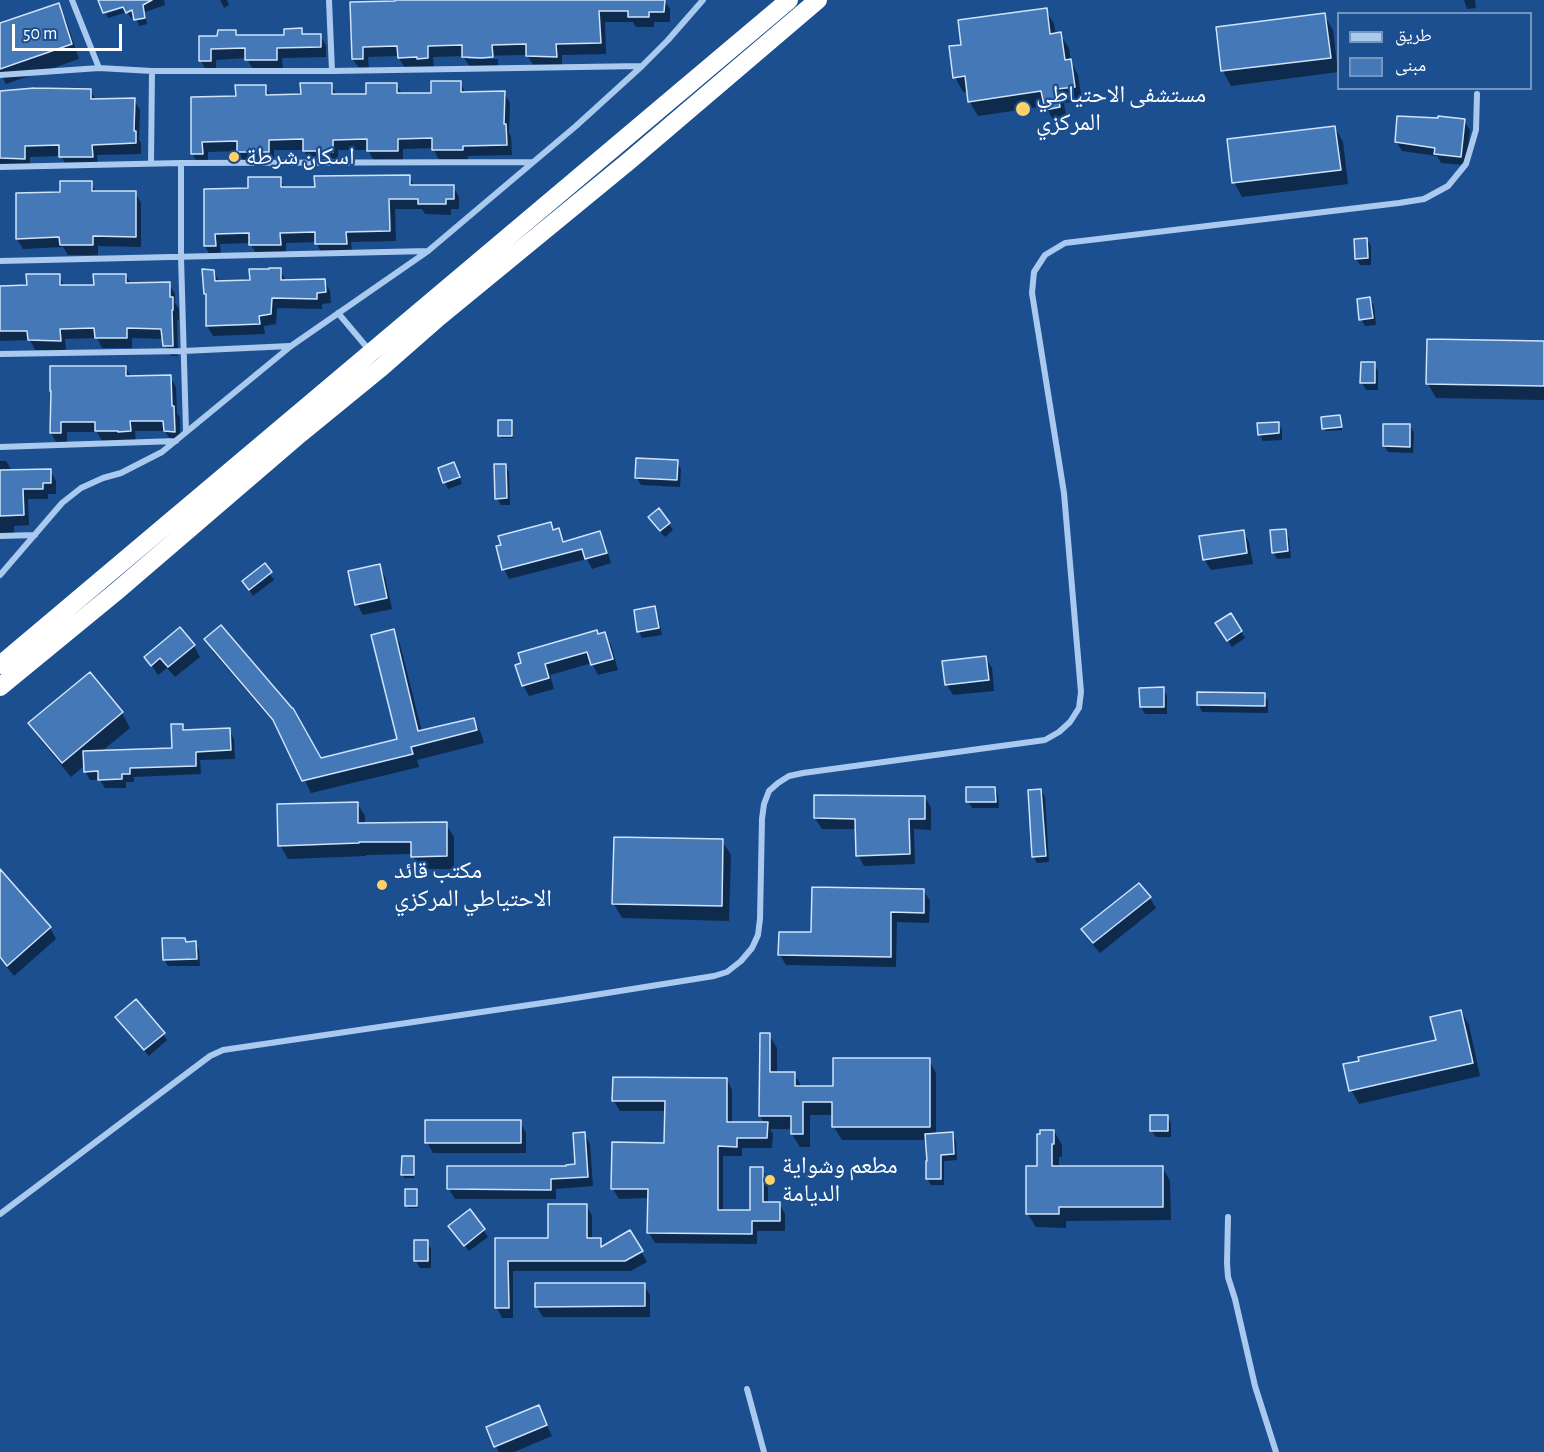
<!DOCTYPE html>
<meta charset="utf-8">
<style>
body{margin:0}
#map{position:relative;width:1544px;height:1452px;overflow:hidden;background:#1b4f8f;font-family:"Alegreya Sans","Noto Naskh Arabic",sans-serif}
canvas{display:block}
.legend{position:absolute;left:1337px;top:12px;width:195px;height:78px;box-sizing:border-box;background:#1b4f8f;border:2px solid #7695bc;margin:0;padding:8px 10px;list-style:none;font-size:18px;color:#fff}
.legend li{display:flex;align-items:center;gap:12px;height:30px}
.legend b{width:30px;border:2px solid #7695bc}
.scale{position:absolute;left:12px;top:24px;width:110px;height:27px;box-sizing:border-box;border:3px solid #fff;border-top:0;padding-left:8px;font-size:18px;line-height:21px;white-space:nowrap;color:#fff;-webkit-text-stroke:4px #1b4f8f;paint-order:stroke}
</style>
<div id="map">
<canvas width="1544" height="1452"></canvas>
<ul class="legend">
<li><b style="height:8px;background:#a9c9ee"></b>طريق</li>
<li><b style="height:16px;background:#4478b7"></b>مبنى</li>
</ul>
<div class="scale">50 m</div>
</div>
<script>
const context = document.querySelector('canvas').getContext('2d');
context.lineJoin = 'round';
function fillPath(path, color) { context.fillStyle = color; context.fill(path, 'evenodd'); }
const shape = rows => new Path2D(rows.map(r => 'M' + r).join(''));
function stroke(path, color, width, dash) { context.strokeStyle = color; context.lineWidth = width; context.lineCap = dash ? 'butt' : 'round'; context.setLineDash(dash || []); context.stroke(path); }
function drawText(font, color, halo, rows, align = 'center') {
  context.font = font + ' "Alegreya Sans","Noto Naskh Arabic",sans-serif'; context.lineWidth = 4.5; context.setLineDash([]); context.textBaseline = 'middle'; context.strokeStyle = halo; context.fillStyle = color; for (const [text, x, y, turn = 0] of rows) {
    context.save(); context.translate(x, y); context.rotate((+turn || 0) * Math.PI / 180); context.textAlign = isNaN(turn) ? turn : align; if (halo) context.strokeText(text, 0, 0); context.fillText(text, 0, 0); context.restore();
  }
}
fillPath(shape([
 [100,0,164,0,165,5,145,12,147,24,139,26,135,16,131,18,127,12,108,18,106,14,130,6],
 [220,0,227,0,229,5,224,8],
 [397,0,664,0,670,9,670,22,654,22,654,27,636,27,633,22,605,22,606,54,562,55,562,67,534,66,527,55,468,56,468,59,498,59,498,68,470,67,463,56,433,57,434,69,405,68,398,56,368,57,369,69,360,70,353,59,397,3],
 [1464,0,1475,0,1476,8,1467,9],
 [58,5,66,20,79,59,6,84,0,73,0,25],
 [1046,10,1054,24,1056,35,1060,34,1069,48,1071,62,1078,75,1082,101,1064,103,1067,121,1055,124,1046,106,978,116,970,102,969,91,963,92,955,77,963,46],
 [1324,15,1333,30,1338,72,1231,86,1223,71,1218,29],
 [301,30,305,36,320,35,326,46,326,57,282,58,283,70,253,70,247,58,216,60,216,71,207,72,201,61,219,37,235,31,238,37,285,36],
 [460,83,466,93,504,93,510,103,509,133,511,136,512,155,468,156,468,160,439,160,433,148,403,149,403,161,374,161,368,150,338,150,338,163,310,161,304,150,274,150,274,162,244,162,238,151,208,152,208,164,198,164,192,153,237,97,265,87,271,96,302,96,331,85,337,96,368,95,396,84,402,94,433,94],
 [90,90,96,100,134,100,140,110,139,140,141,143,141,154,97,155,98,167,67,167,61,156,30,157,30,169,0,167,0,92],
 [1464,121,1470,130,1466,165,1441,163,1437,156,1402,151,1396,141],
 [1335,128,1343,142,1348,184,1242,197,1234,182],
 [409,177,415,187,453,186,459,197,459,209,451,209,451,215,425,214,422,209,395,209,396,241,351,242,352,254,322,254,316,242,286,243,286,255,257,255,250,243,220,244,221,256,211,257,205,246,250,189,280,178,285,189,316,188],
 [91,183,97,193,135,192,141,203,141,247,98,246,98,255,68,255,63,247,23,249,17,239,62,194],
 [1367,240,1371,246,1371,265,1360,265,1356,259],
 [280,270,286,281,324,280,330,291,331,303,322,304,322,309,277,308,276,324,264,326,265,334,213,336,207,326,208,298,205,294,213,271,220,282,251,282],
 [126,275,131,284,169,284,175,294,175,303,179,309,179,320,177,320,178,356,171,356,165,346,164,339,132,338,132,348,102,348,97,338,65,339,66,351,35,350,30,340,0,341,0,287,28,287,59,276,65,287,95,286],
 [1370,299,1374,306,1376,325,1365,326,1361,319],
 [1544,342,1544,400,1436,398,1428,384],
 [1363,363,1374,364,1378,371,1378,390,1366,390,1362,383],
 [126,367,131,377,170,377,176,387,177,413,180,418,180,442,171,441,165,431,135,431,136,442,102,441,97,432,67,432,67,443,57,444,51,433,52,392],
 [1340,416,1342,430,1325,431,1324,428],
 [511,422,513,424,513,438,501,438,499,435],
 [1278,423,1282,430,1282,440,1263,441,1259,434],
 [1410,426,1414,433,1413,453,1388,452,1384,445],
 [0,461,6,461,12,471,50,470,56,481,56,494,48,494,48,499,28,499,29,525,14,526,14,535,0,535],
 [677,462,681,469,680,487,641,485,637,478],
 [505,465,509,472,510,505,501,505,497,498],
 [440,469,457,471,462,484,448,489],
 [550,524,554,531,559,530,565,543,599,533,605,543,611,563,592,569,587,559,509,579,504,569],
 [654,524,669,524,673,530,665,537],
 [1243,531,1249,542,1253,564,1211,570,1204,559],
 [1285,531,1289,538,1291,558,1277,559,1273,552],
 [264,566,274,580,253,596,248,588],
 [379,566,385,577,392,609,363,615,357,604],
 [654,608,658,615,662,635,642,638,639,631],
 [1230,615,1245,638,1232,647,1221,630],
 [393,631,400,644,422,732,474,720,481,733,484,743,417,760,419,767,311,793,280,730,213,652,206,639,321,760,399,740],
 [605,634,611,645,618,670,598,675,592,663,550,675,554,689,529,696,523,685,517,666],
 [194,646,200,657,175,677,167,668,158,675,146,657],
 [985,658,992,668,994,691,953,695,946,684],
 [89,674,122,713,130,728,102,751,174,749,182,725,186,731,229,730,234,739,235,759,200,760,201,774,134,777,134,782,126,782,126,788,105,788,100,780,90,780,85,771,85,765,71,777,39,738,30,723],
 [1163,689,1167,696,1167,714,1145,714,1141,707],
 [1264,695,1268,701,1268,713,1202,712,1199,705],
 [994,788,998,795,999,808,972,808,968,801],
 [1041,790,1045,797,1049,862,1037,863,1033,856],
 [816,797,925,797,931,808,931,830,914,829,915,864,864,866,858,855,857,829,822,829,815,818],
 [357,803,365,816,365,825,446,824,454,837,454,869,420,869,412,854,366,855,366,856,288,859,280,845],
 [722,841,731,855,729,921,622,918,614,904],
 [0,869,3,874,50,928,56,939,14,976,0,959],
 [923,890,930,901,929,923,897,922,896,967,786,965,780,955,813,934],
 [1149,897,1156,908,1100,953,1089,940,1083,929],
 [185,939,187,943,195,943,199,950,200,966,168,966,164,959],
 [1461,1011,1469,1025,1480,1076,1359,1104,1351,1090,1437,1041],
 [117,1017,163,1034,167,1040,149,1056,121,1024],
 [769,1035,777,1048,777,1074,794,1074,802,1087,834,1087,929,1060,936,1073,936,1135,952,1134,956,1141,957,1160,944,1161,944,1185,931,1185,927,1178,927,1140,842,1140,834,1127,834,1115,810,1115,810,1147,800,1147,792,1134,792,1129,770,1129,773,1134,772,1148,742,1148,742,1156,723,1156,723,1212,751,1212,762,1169,768,1179,768,1203,779,1203,785,1214,785,1231,757,1231,757,1244,655,1243,649,1233,649,1198,619,1199,613,1189,665,1144,666,1111,620,1111,614,1101,727,1079,732,1090,732,1123,765,1124,760,1116],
 [1167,1116,1171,1123,1171,1137,1156,1137,1152,1131],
 [520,1122,526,1133,526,1153,433,1153,427,1142],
 [1054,1131,1062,1145,1062,1157,1059,1157,1059,1168,1162,1167,1170,1181,1171,1220,1066,1221,1066,1228,1036,1227,1027,1213,1038,1168],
 [584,1134,590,1144,593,1186,556,1189,556,1199,455,1199,449,1189,577,1165],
 [413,1157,415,1160,414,1178,404,1178,403,1175],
 [416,1190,418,1193,418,1208,408,1208,406,1206],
 [587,1206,592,1216,592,1239,600,1240,605,1247,630,1232,647,1262,631,1271,513,1271,513,1318,502,1318,497,1308,496,1239,549,1239],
 [470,1211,488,1237,469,1251,454,1233],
 [427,1242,431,1249,431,1268,420,1268,416,1261],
 [644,1285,650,1295,650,1317,543,1317,536,1306],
 [538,1407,552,1436,514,1452,499,1452,496,1446]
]), '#0007');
const building = shape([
 [98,0,152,0,143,5,145,18,134,20,132,10,126,13,123,7,103,13,98,0],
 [395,0,665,0,664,12,649,12,649,17,628,17,628,11,599,11,601,43,556,44,557,57,526,56,526,44,492,45,493,57,481,58,462,57,462,45,428,46,428,58,417,59,417,57,398,58,397,46,363,47,363,59,352,59,350,2,395,1,395,0],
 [59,3,72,44,0,69,0,23,59,3],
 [1047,8,1050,34,1061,32,1065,60,1071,59,1075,87,1057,89,1060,107,1045,110,1041,91,968,102,965,76,953,78,949,46,961,45,958,20,1047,8],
 [1325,13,1331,58,1221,71,1216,27,1325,13],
 [302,28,302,34,321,34,321,47,277,48,277,60,245,60,245,48,211,49,211,61,199,61,199,36,217,36,218,30,236,30,236,35,284,35,284,29,302,28],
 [431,81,461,81,461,92,505,91,504,124,506,124,507,145,463,146,463,150,432,150,432,138,398,139,398,151,367,151,367,139,333,140,333,152,321,153,321,151,303,151,303,139,269,140,269,152,237,152,237,141,202,142,203,154,191,154,191,97,236,96,235,85,266,85,266,95,301,94,300,83,332,83,332,94,366,94,366,83,397,83,397,93,431,93,431,81],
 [34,88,91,89,91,99,135,98,134,131,136,131,136,143,92,145,93,157,59,157,59,145,25,146,25,159,0,158,0,91,34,88],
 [1397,116,1438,118,1438,116,1465,119,1461,157,1434,154,1435,148,1395,142,1397,116],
 [1335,126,1341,170,1232,183,1227,139,1335,126],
 [410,175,410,185,454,185,454,199,446,199,446,204,418,204,418,199,389,199,390,231,346,232,347,244,315,244,315,232,280,233,281,245,249,245,249,233,215,234,216,246,204,246,204,189,248,188,248,177,281,177,281,187,315,187,314,176,410,175],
 [60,181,92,181,92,191,136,191,136,237,93,236,93,245,60,245,59,237,16,239,16,193,60,192,60,181],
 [1367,238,1368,258,1355,259,1354,239,1367,238],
 [269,268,281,268,281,280,325,279,326,292,317,293,317,299,272,298,271,314,259,316,260,324,206,326,206,294,204,294,202,269,214,270,215,281,250,280,249,269,269,269,269,268],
 [26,274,60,274,60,285,94,285,93,274,126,274,126,283,170,282,170,297,173,297,173,310,172,310,173,346,163,346,161,329,127,328,127,338,95,338,94,328,60,329,61,341,28,340,27,331,0,331,0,286,27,285,26,274],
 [1370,297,1373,318,1359,320,1357,299,1370,297],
 [1427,339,1544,341,1544,386,1426,384,1427,339],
 [1361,362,1375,362,1375,383,1360,383,1361,362],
 [50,366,126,366,126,376,171,375,172,406,174,406,175,432,164,431,163,421,130,421,131,431,118,432,118,431,95,431,95,422,61,422,61,433,50,433,51,391,50,391,50,366],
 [1340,415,1342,427,1322,429,1321,417,1340,415],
 [498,420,512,420,512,436,498,436,498,420],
 [1279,422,1279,433,1258,435,1257,423,1279,422],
 [1383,424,1410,424,1410,447,1383,446,1383,424],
 [636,458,678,460,677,480,635,478,636,458],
 [454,462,460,477,443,483,438,468,454,462],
 [494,464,506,464,507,498,495,499,494,464],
 [51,469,51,483,43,483,43,489,23,489,24,515,0,516,0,470,51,469],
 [659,508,670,523,660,531,648,517,659,508],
 [551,522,553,530,559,528,563,542,600,531,607,553,585,559,582,549,502,570,496,546,501,545,498,536,551,522],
 [1286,529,1288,551,1272,553,1270,530,1286,529],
 [1244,530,1247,553,1203,560,1199,536,1244,530],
 [265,563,272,572,249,590,242,581,265,563],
 [380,564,387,598,355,605,348,571,380,564],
 [655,606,659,628,637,632,634,610,655,606],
 [1231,613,1242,631,1227,641,1215,623,1231,613],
 [221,625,292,708,293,708,321,758,397,739,371,635,394,629,418,731,474,718,477,730,411,747,413,754,302,781,273,720,204,639,221,625],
 [180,627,195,645,168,667,160,658,151,666,144,657,180,627],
 [597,630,598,634,605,632,613,659,591,665,587,652,545,664,549,678,522,686,515,665,521,663,518,653,597,630],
 [986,656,989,680,945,685,942,661,986,656],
 [90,672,123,712,62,763,28,723,90,672],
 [1164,687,1164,707,1140,707,1139,688,1164,687],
 [1197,692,1265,693,1265,706,1197,705,1197,692],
 [171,724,183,724,183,730,230,728,231,750,196,752,196,766,130,768,130,774,122,774,122,779,98,780,98,771,84,772,83,751,172,748,171,724],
 [966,787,995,787,996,802,966,802,966,787],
 [1041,789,1046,856,1032,857,1028,790,1041,789],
 [814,795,925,796,925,819,909,819,910,854,856,856,855,819,814,818,814,795],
 [358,802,358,823,447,822,447,856,411,857,411,842,359,842,359,843,278,846,277,804,358,802],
 [614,837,723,839,722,906,612,904,614,837],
 [0,869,51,927,7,966,0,957,0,869],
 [1139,883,1151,897,1093,943,1081,929,1139,883],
 [812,887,924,889,924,913,891,912,891,957,778,955,779,932,811,932,812,887],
 [162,938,185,938,186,942,196,941,197,959,163,960,162,938],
 [136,999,165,1033,144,1050,115,1017,136,999],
 [1461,1010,1473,1063,1349,1091,1343,1064,1359,1061,1358,1057,1436,1040,1430,1017,1461,1010],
 [760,1033,770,1033,770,1072,795,1072,795,1086,833,1086,833,1058,930,1058,930,1127,832,1127,832,1102,803,1102,803,1134,791,1134,791,1116,759,1116,760,1033],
 [613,1077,727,1078,727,1122,768,1122,767,1138,737,1138,737,1147,718,1146,718,1210,750,1210,750,1167,763,1167,763,1202,780,1202,780,1221,752,1221,752,1234,647,1233,648,1189,611,1189,612,1142,664,1143,665,1101,612,1101,613,1077],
 [1150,1115,1168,1115,1168,1131,1150,1131,1150,1115],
 [425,1120,521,1120,521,1143,425,1143,425,1120],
 [1040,1130,1054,1130,1054,1144,1052,1144,1052,1166,1163,1166,1163,1207,1059,1207,1059,1214,1026,1214,1026,1166,1037,1166,1037,1134,1040,1134,1040,1130],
 [585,1132,588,1177,551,1179,551,1190,447,1189,447,1166,566,1166,566,1165,575,1164,573,1133,585,1132],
 [953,1132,954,1154,941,1155,941,1179,926,1179,926,1161,927,1161,925,1134,953,1132],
 [402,1156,414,1156,414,1175,401,1175,402,1156],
 [405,1189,417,1189,417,1206,405,1206,405,1189],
 [548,1204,587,1204,587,1238,601,1238,601,1247,630,1230,643,1251,625,1261,508,1261,509,1308,495,1308,495,1238,548,1238,548,1204],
 [470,1209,485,1229,464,1246,448,1226,470,1209],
 [414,1240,428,1240,428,1261,414,1261,414,1240],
 [535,1283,645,1283,645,1306,535,1307,535,1283],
 [539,1405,547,1425,494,1447,486,1427,539,1405]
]);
fillPath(building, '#4478b7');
stroke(building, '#cfe3fa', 1.5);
stroke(shape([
 [72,0,99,68],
 [329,0,332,71],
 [0,75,99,68,152,71,332,71,641,66],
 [151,163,152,71],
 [181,163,181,257,186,431],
 [0,167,181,163,533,162],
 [0,261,428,251],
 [338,313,370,351],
 [0,354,183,351,290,346],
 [0,447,176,441],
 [0,536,35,535],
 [0,575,62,503,81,488,103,478,121,473,162,452,291,346,428,251,576,126,642,66,668,40,703,0],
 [0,1214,210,1056,223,1050,563,1000,714,976,727,972,741,961,752,948,758,935,760,919,762,819,764,804,769,791,778,783,789,776,803,773,1045,740,1059,732,1070,722,1079,708,1081,692,1064,493,1032,293,1034,272,1045,255,1065,243,1399,203,1424,199,1448,186,1466,164,1476,130,1477,94],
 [1228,1217,1227,1263,1228,1277,1235,1299,1255,1386,1276,1452],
 [747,1389,764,1452]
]), '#a9c9ee', 6);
stroke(shape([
 [0,665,789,0],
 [0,687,117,591,300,434,382,367,439,317,629,161,818,0]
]), '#fff', 18);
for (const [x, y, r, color] of [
 [1023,109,8,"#ffd166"],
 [234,157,6,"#ffd166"],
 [382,885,6,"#ffd166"],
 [770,1180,6,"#ffd166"]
]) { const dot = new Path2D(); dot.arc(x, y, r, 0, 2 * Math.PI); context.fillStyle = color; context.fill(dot); stroke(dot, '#1b4f8f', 2); }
drawText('24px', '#fff', '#1b4f8f', [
 ["مستشفى الاحتياطي",1036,95],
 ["المركزي",1036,123],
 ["اسكان شرطة",246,157],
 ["مكتب قائد",394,871],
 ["الاحتياطي المركزي",394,899],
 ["مطعم وشواية",782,1166],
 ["الديامة",782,1194]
], 'left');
</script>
